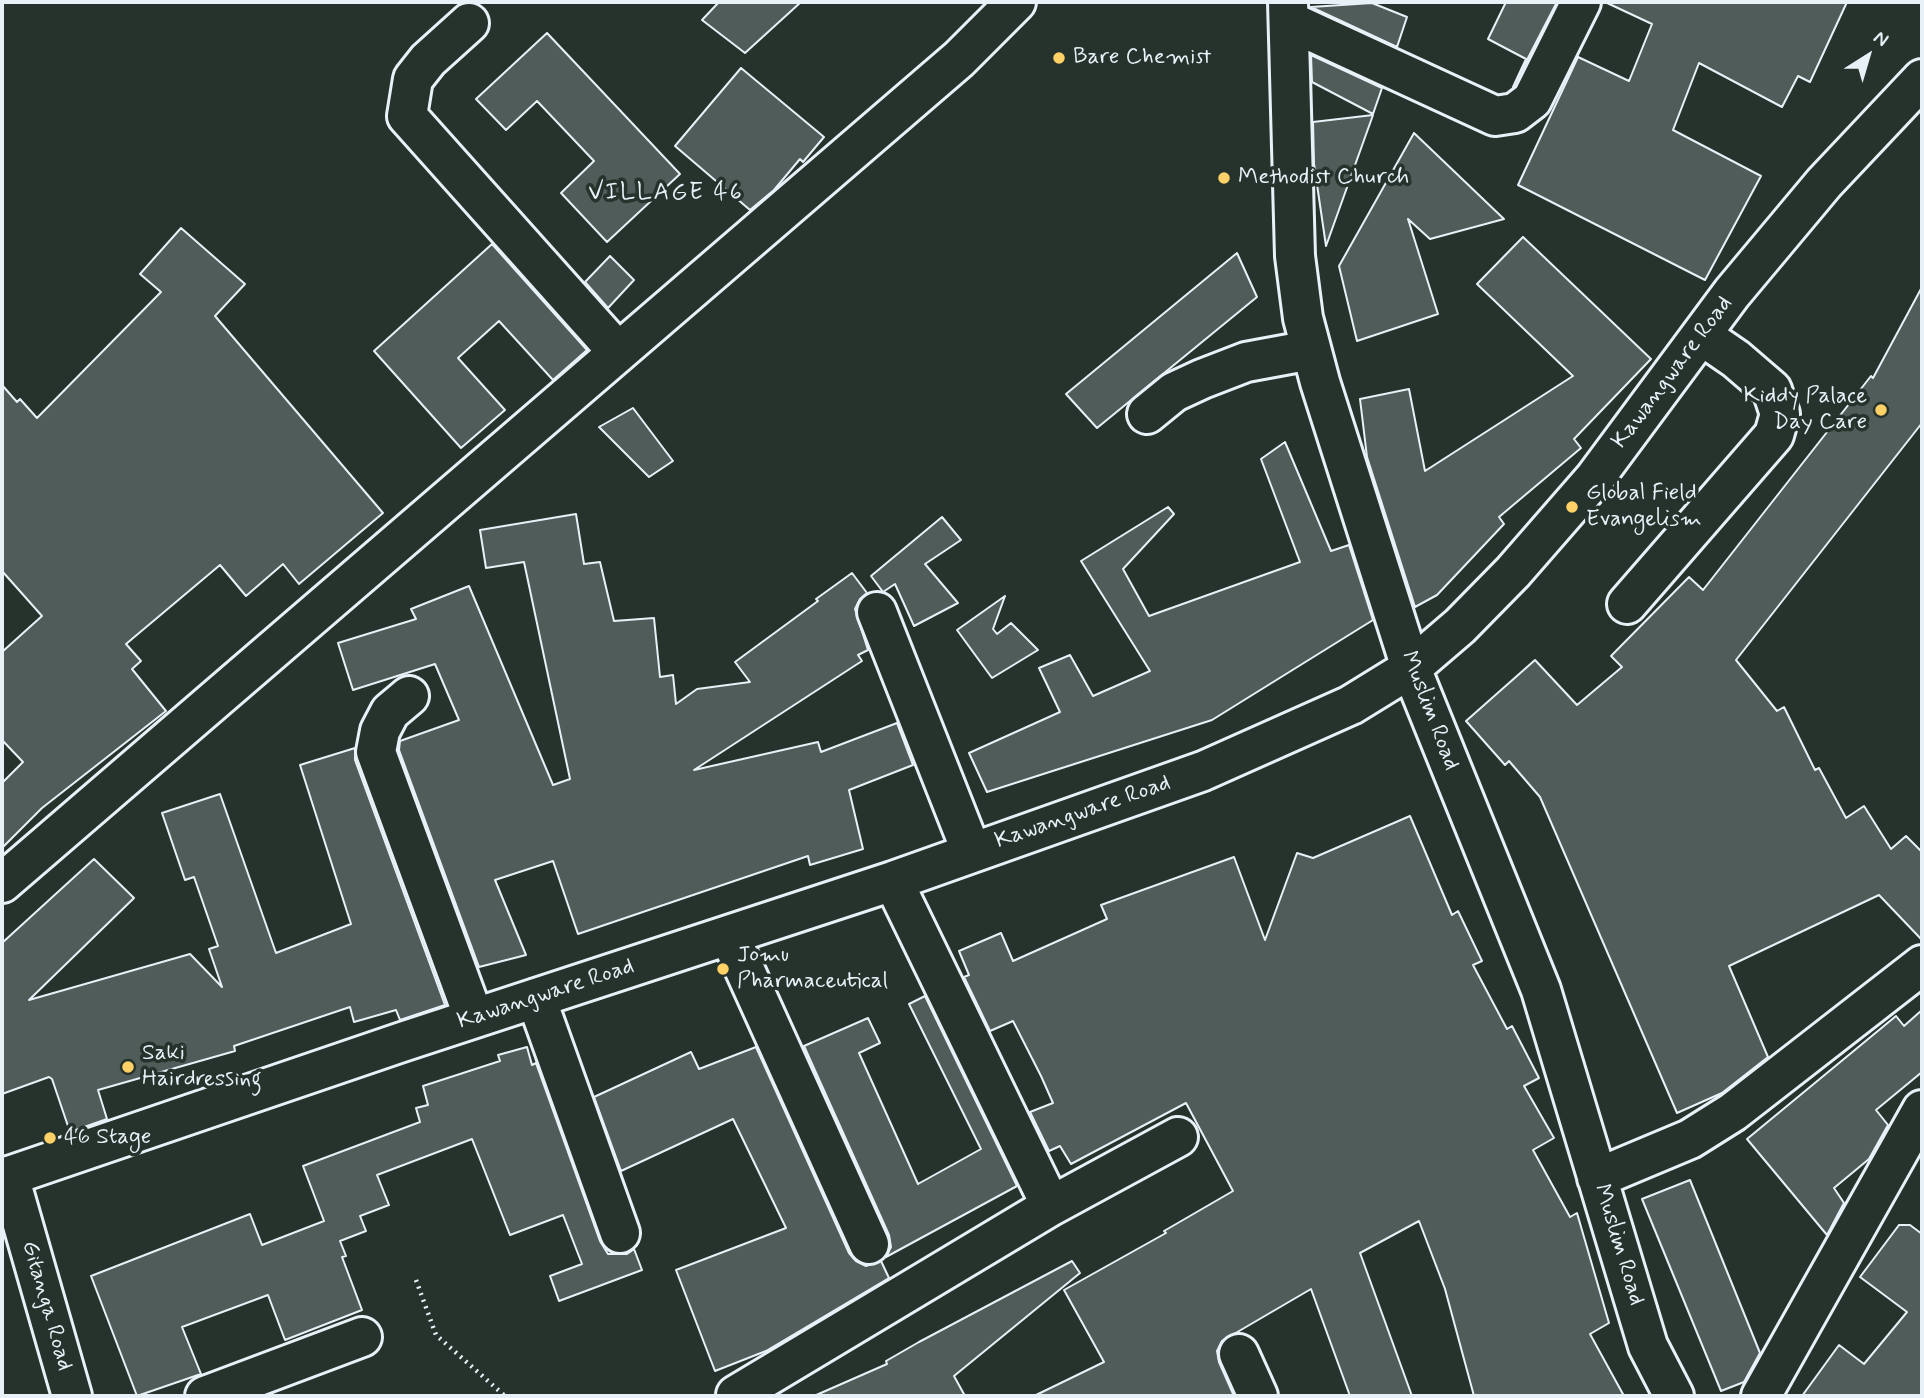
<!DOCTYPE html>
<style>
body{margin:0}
#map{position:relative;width:1924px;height:1398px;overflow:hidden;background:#26332d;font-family:Mynerve,sans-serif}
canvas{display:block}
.frame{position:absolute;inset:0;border:4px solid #e8f1f8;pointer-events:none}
.north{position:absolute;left:1833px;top:21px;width:70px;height:70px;-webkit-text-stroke:5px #26332d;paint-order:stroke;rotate:37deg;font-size:19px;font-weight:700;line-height:28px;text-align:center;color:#e8f1f8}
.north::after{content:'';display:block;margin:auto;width:24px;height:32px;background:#e8f1f8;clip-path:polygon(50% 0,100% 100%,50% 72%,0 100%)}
</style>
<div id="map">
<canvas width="1924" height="1398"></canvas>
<div class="frame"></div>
<div class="north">N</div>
</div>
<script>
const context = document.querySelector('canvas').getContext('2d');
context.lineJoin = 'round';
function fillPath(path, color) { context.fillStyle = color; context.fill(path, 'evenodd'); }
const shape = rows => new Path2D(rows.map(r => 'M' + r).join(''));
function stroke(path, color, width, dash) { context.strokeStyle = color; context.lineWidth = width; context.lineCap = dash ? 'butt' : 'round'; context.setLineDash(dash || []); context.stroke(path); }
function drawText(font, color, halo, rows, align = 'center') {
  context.font = font + ' Mynerve,sans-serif'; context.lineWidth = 7; context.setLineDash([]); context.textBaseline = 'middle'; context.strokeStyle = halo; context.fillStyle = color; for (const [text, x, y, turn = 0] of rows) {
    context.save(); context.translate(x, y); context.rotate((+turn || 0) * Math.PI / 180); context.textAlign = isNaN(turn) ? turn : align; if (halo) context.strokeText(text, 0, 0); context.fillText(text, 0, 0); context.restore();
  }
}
const building = shape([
 [719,2,801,2,745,53,702,20,719,2],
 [1506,2,1557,2,1513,87,1526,59,1488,39,1506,2],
 [1605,2,1847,2,1810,82,1798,76,1782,107,1699,63,1673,130,1761,176,1705,280,1518,185,1578,57,1629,81,1652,24,1605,2],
 [1372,3,1407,17,1397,47,1311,7,1372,3],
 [547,33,680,174,607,242,561,193,594,161,537,101,506,130,476,99,547,33],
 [1311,55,1382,88,1373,114,1312,82,1311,55],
 [741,68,824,137,803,162,800,159,774,190,750,210,675,146,741,68],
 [1373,115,1326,246,1314,164,1313,122,1373,115],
 [1414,133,1504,219,1430,239,1408,219,1438,314,1357,341,1339,266,1414,133],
 [181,228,245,284,215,316,383,513,299,584,283,564,246,596,220,565,126,644,141,661,132,669,166,711,42,808,2,848,2,783,23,762,2,740,2,652,42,616,2,571,2,385,17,402,20,399,37,418,161,292,140,274,181,228],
 [1523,237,1651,359,1574,439,1581,448,1499,517,1504,524,1437,595,1415,607,1367,457,1360,399,1409,389,1425,471,1573,376,1477,284,1523,237],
 [492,244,587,350,553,380,499,321,458,358,505,410,461,448,374,351,492,244],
 [1237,253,1257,297,1097,428,1066,394,1237,253],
 [610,256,634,280,608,308,585,282,610,256],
 [1922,287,1922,423,1736,660,1777,711,1784,707,1815,770,1819,768,1846,818,1864,806,1891,849,1906,836,1922,852,1922,940,1879,895,1729,966,1768,1057,1722,1093,1677,1113,1540,797,1509,761,1505,765,1466,721,1535,660,1577,705,1622,667,1611,656,1689,577,1703,590,1871,376,1873,378,1922,287],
 [633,408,673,461,649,477,599,427,633,408],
 [1285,442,1331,551,1349,545,1373,620,1212,720,987,792,969,753,1060,712,1039,668,1070,655,1093,696,1150,671,1081,561,1168,507,1174,514,1123,569,1149,616,1300,562,1261,459,1285,442],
 [576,514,584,564,600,562,614,621,654,618,660,677,673,675,676,704,697,689,750,682,735,662,818,601,816,599,852,573,867,593,860,599,855,609,868,650,858,655,862,661,694,770,818,742,821,752,897,723,913,765,849,790,863,849,810,865,808,856,578,934,553,861,495,880,526,955,479,967,399,750,400,741,459,720,435,664,353,690,338,643,416,619,411,609,469,586,553,785,570,779,524,562,486,568,480,530,576,514],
 [942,517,961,540,925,564,958,603,914,626,895,584,883,592,871,576,942,517],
 [1005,596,993,629,997,634,1011,623,1038,650,992,678,957,630,1005,596],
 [355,748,355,760,445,1005,400,1020,396,1010,354,1022,350,1007,234,1046,235,1051,98,1090,107,1119,70,1132,52,1079,49,1077,2,1094,2,943,94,859,134,898,29,1000,190,954,222,987,209,949,218,946,194,877,185,880,162,813,220,794,276,953,351,924,300,765,355,748],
 [1410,816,1452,915,1458,911,1482,961,1473,965,1507,1029,1512,1026,1539,1078,1524,1086,1554,1138,1533,1150,1570,1217,1577,1213,1609,1323,1590,1334,1624,1396,1474,1396,1445,1289,1419,1221,1360,1253,1412,1396,1350,1396,1311,1289,1222,1341,1217,1351,1219,1362,1234,1396,1034,1396,1104,1362,1064,1290,1166,1233,1164,1231,1233,1191,1186,1103,1071,1164,1060,1146,1049,1151,1030,1112,1053,1103,1041,1076,1013,1021,990,1031,964,977,969,975,959,951,1001,933,1013,961,1107,919,1101,905,1234,857,1265,940,1297,853,1313,858,1410,816],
 [925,996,1017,1186,886,1257,891,1247,889,1235,804,1046,868,1018,880,1043,859,1053,918,1184,981,1149,909,1004,925,996],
 [1922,1010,1922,1072,1876,1110,1888,1125,1869,1159,1834,1188,1844,1203,1827,1235,1747,1139,1896,1016,1904,1026,1922,1010],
 [527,1047,532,1065,536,1063,600,1241,608,1254,627,1254,634,1249,642,1270,559,1301,550,1276,582,1264,563,1215,510,1235,472,1139,377,1175,389,1205,360,1216,366,1231,340,1241,346,1256,342,1257,362,1310,285,1340,268,1295,182,1327,201,1374,137,1396,91,1276,250,1214,262,1245,324,1221,303,1166,420,1122,416,1108,428,1105,423,1086,500,1061,498,1055,527,1047],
 [756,1047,849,1253,856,1261,866,1266,881,1261,889,1278,766,1351,715,1371,676,1270,786,1228,733,1119,621,1171,594,1097,691,1052,699,1069,756,1047],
 [1690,1180,1760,1353,1744,1382,1721,1391,1642,1199,1690,1180],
 [1899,1225,1910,1225,1922,1234,1922,1396,1802,1396,1839,1345,1864,1364,1907,1312,1860,1277,1899,1225],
 [1072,1261,1080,1273,954,1376,965,1396,814,1396,887,1364,886,1361,919,1342,1072,1261]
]);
fillPath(building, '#505c59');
stroke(building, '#e8f1f8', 2);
const minor = shape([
 [1288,2,1295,256,1303,318,1320,382,1411,668,1541,990,1648,1346,1674,1396],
 [1289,21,1495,116,1515,113,1532,100,1581,2],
 [469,23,428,60,413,79,407,116,618,352],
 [1147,414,1174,392,1202,379,1246,362,1311,350],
 [1627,604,1774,435,1780,414,1772,390,1736,359,1701,335],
 [877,612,972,853],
 [409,696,390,712,380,731,376,752,474,1018],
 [893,881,1051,1206,1178,1137],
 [2,883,959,59,1016,2],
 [729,935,869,1244],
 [536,998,620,1233],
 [9,1176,402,1042,893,881,1203,771,1351,705,1411,668,1460,626,1513,572,1594,479,1732,293,1824,183,1922,79],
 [1597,1178,1690,1139,1733,1112,1922,965],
 [1239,1354,1258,1396],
 [736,1395,1051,1206],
 [205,1396,362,1337],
 [1761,1396,1922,1110]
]);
const major = shape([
 [2,1178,9,1176,72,1396]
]);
stroke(minor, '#e8f1f8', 44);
stroke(major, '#e8f1f8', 44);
stroke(shape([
 [416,1280,436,1335,505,1396]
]), '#e8f1f8', 4.5, [2, 5]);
stroke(minor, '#26332d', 38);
stroke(major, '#26332d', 38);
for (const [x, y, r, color] of [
 [1059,58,7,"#ffd166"],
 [1224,178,7,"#ffd166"],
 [1881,410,7,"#ffd166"],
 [1572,507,7,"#ffd166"],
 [723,969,7,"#ffd166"],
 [128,1067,7,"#ffd166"],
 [50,1138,7,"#ffd166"]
]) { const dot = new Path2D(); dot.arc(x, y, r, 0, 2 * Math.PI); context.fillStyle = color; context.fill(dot); stroke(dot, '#26332d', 2.5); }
drawText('23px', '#e8f1f8', '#26332d', [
 ["Bare Chemist",1073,58],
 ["Methodist Church",1238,178],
 ["Kiddy Palace",1867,397,"right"],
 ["Day Care",1867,423,"right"],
 ["Global Field",1586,494],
 ["Evangelism",1586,520],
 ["Jomu",737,956],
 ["Pharmaceutical",737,982],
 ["Saki",142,1054],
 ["Hairdressing",142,1080],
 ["46 Stage",64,1138]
], 'left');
drawText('23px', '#e8f1f8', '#26332d', [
 ["Kawangware Road",1673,373,-53],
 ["Muslim Road",1429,711,69],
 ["Kawangware Road",1083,813,-19],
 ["Kawangware Road",546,995,-18],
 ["Muslim Road",1618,1245,73],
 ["Gitanga Road",46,1306,74]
]);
context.letterSpacing = '2px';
drawText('24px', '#e8f1f8', '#26332d', [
 ["VILLAGE 46",666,194]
]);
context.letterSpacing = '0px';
</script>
